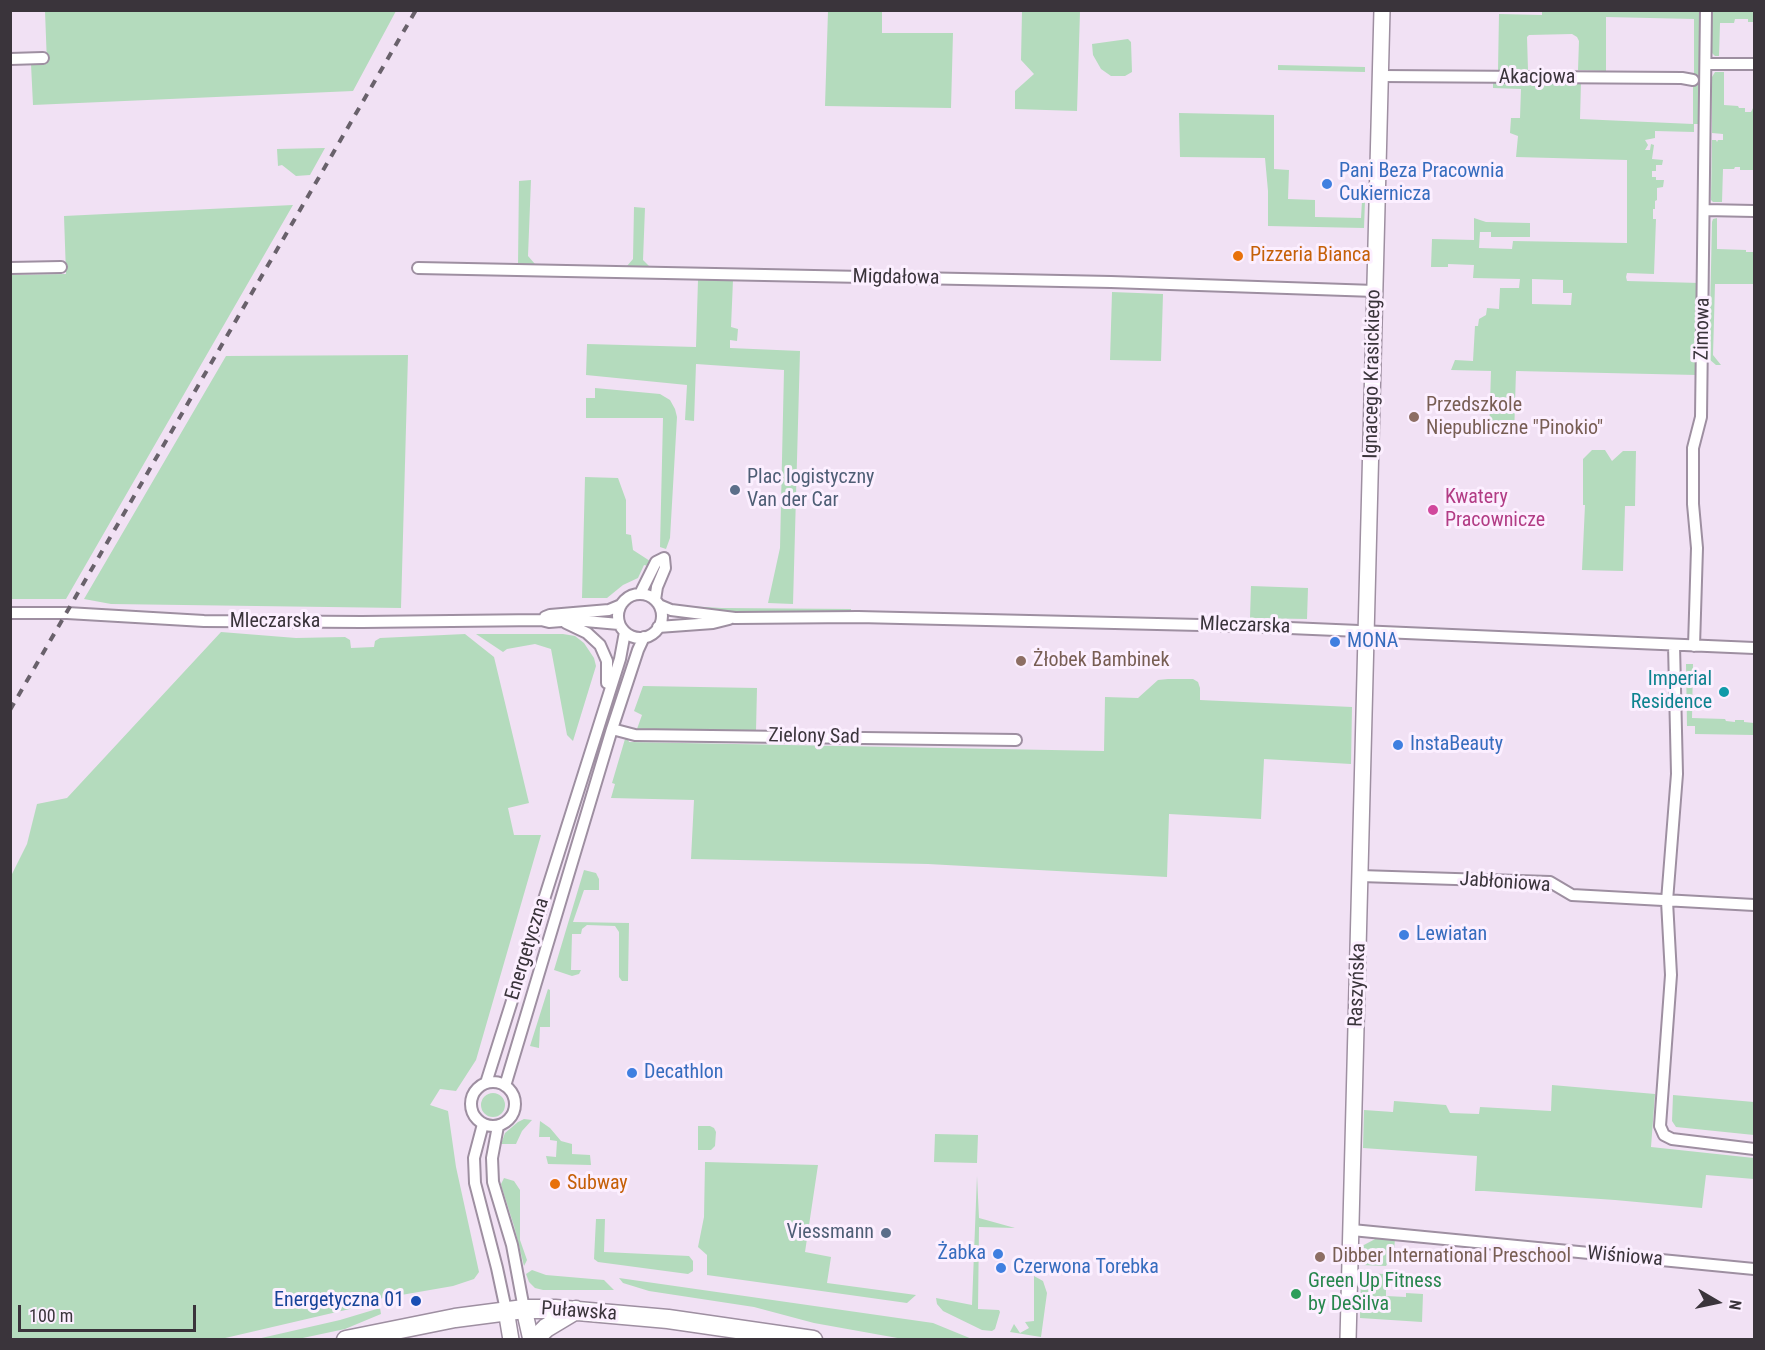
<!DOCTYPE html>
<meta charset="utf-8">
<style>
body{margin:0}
#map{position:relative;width:1765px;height:1350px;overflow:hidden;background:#f1e1f4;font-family:"Roboto Condensed",sans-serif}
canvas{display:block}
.frame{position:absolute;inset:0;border:12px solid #3a343b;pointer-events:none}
.north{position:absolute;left:1687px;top:1272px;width:60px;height:60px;-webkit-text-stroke:4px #fcefff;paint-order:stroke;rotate:99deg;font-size:16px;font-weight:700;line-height:24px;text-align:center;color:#3a343b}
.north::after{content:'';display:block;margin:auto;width:21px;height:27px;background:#3a343b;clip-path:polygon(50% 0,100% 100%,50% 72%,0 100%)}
.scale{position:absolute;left:18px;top:1305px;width:178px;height:27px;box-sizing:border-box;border:3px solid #3a343b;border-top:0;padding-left:8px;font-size:18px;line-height:21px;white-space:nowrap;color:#3a343b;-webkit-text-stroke:4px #fcefff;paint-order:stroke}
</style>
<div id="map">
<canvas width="1765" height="1350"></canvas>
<div class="frame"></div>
<div class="north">N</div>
<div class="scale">100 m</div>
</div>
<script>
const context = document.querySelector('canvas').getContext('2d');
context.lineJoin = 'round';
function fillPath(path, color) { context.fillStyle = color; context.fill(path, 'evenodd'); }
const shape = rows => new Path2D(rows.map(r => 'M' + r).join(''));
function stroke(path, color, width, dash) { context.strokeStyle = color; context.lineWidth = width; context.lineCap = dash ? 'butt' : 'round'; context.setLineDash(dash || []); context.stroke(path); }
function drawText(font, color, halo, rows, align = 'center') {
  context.font = font + ' "Roboto Condensed",sans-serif'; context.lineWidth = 6; context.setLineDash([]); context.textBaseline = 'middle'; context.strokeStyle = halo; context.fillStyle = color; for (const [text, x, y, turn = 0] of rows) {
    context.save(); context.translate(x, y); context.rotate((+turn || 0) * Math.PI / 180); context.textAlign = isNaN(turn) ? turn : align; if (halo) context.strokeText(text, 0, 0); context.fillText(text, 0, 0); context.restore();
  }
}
fillPath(shape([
 [1542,10,1701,11,1701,80,1694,79,1694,19,1606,17,1606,71,1578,70,1579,41,1577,37,1572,34,1529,35,1527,37,1528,70,1498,70,1499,14,1542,15],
 [45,11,396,11,353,91,33,105,31,64,47,64],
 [828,11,882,11,882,33,953,33,951,108,825,106],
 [1022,11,1080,11,1077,111,1015,109,1015,91,1034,74,1021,60],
 [1712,11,1754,11,1754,22,1748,22,1748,19,1735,19,1734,23,1720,23,1719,56,1715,56,1712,53],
 [1128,39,1131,42,1132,72,1125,76,1111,76,1101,69,1093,55,1092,44],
 [1278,65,1365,67,1365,72,1278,70],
 [1715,72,1724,72,1724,105,1738,106,1739,108,1745,108,1745,112,1751,112,1754,106,1754,170,1740,170,1740,167,1735,167,1734,169,1723,169,1722,202,1713,202,1711,200,1712,140,1716,140,1717,142,1718,140,1723,140,1723,134,1712,133,1712,77],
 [1493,81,1581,82,1580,119,1693,124,1693,82,1701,82,1701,124,1694,124,1694,132,1655,131,1655,138,1645,140,1648,145,1645,150,1650,150,1651,144,1654,145,1652,159,1663,160,1662,165,1656,165,1656,171,1652,171,1652,177,1656,177,1656,180,1664,180,1663,187,1657,188,1657,200,1655,201,1655,209,1653,209,1653,219,1656,219,1654,274,1627,273,1626,277,1627,281,1700,283,1697,375,1516,371,1514,437,1489,436,1491,371,1451,370,1455,360,1473,361,1475,326,1478,326,1479,319,1486,315,1487,308,1499,309,1500,288,1519,288,1520,279,1473,278,1474,265,1448,264,1448,267,1431,267,1432,239,1474,240,1474,218,1486,222,1530,223,1530,237,1491,237,1491,232,1480,232,1479,248,1512,249,1513,241,1627,243,1627,160,1516,157,1518,136,1510,133,1511,118,1520,118,1521,89,1493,88],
 [1532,279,1563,280,1563,293,1572,293,1571,305,1532,304],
 [1179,113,1274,115,1274,169,1289,170,1288,199,1315,200,1315,217,1361,218,1362,201,1365,201,1364,228,1268,226,1268,191,1265,158,1180,157],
 [325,148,310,175,296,176,282,165,278,166,277,149],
 [531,180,528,256,535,264,518,264,519,181],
 [293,205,66,599,11,599,10,275,66,274,64,216],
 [634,207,645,208,643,260,651,268,627,266,633,259],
 [1717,218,1717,249,1746,250,1746,252,1754,252,1754,284,1715,284,1713,355,1721,365,1716,365,1709,359,1712,222,1713,219],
 [698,280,733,280,731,327,738,329,737,341,730,340,730,348,800,351,793,604,768,603,780,548,784,370,696,364,694,421,685,420,687,385,586,375,587,344,696,347],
 [1112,292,1163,294,1161,361,1110,360],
 [408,355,401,608,111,604,84,599,226,356],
 [595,388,660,394,670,400,675,409,677,417,670,538,666,549,660,547,663,418,586,418,586,398,595,398],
 [1592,450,1605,450,1612,461,1623,451,1636,451,1635,506,1625,506,1623,571,1582,570,1585,505,1583,505,1583,459],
 [585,477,618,478,626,500,626,534,631,535,633,550,650,561,648,566,644,565,638,578,623,585,607,598,582,598],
 [1251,586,1308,588,1307,619,1250,618],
 [688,606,722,608,851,609,851,611,718,611],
 [221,632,296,638,345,637,350,640,351,648,374,647,375,641,380,638,465,634,494,657,529,803,508,808,514,835,541,835,476,1060,456,1091,440,1089,430,1105,448,1111,456,1167,479,1272,474,1279,453,1286,361,1302,354,1308,221,1339,11,1339,11,876,27,844,37,804,67,798],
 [476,634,563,634,575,636,584,643,594,658,596,666,573,741,567,735,551,649,535,644,507,649,503,652],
 [1686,664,1693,664,1692,718,1725,719,1726,721,1735,722,1735,720,1744,720,1744,722,1754,723,1754,735,1695,734,1695,726,1687,726],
 [1168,679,1193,679,1198,682,1200,688,1200,700,1352,707,1351,764,1264,759,1261,819,1169,814,1167,877,928,864,691,859,694,800,611,798,615,784,612,783,625,739,628,739,629,742,1104,751,1105,697,1138,698,1158,680],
 [643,686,757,688,756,731,637,729,642,715,634,711],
 [584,870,596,873,599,879,599,890,584,890,573,922,629,923,628,981,622,981,619,977,619,932,615,926,587,925,582,929,581,934,572,934,571,970,581,970,579,974,572,976,554,970],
 [548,989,550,990,550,1027,540,1027,539,1048,530,1046],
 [1552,1085,1655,1094,1651,1147,1754,1158,1754,1179,1706,1175,1702,1208,1615,1200,1484,1191,1475,1191,1477,1156,1363,1148,1364,1110,1393,1112,1394,1101,1446,1105,1450,1113,1479,1114,1480,1107,1551,1111],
 '481 1105a12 12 0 1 1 24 0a12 12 0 1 1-24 0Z',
 [1673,1095,1754,1102,1754,1135,1676,1127,1672,1121],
 [524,1119,532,1120,522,1131,516,1144,501,1144,505,1133,518,1122],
 [540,1121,550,1128,561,1141,572,1144,572,1154,590,1155,591,1165,548,1164,546,1156,556,1157,557,1141,550,1140,550,1137,539,1137],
 [698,1126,710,1126,714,1128,716,1132,715,1146,711,1150,698,1150],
 [935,1134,978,1135,977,1163,934,1162],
 [705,1162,818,1165,805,1252,831,1257,827,1283,916,1295,907,1303,707,1275,707,1255,698,1247,704,1217],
 [977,1176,979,1218,1015,1228,979,1227,978,1309,999,1310,1000,1312,995,1329,992,1331,982,1330,943,1311,937,1304,936,1298,972,1305],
 [504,1178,514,1181,520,1190,520,1240,527,1260,524,1266,514,1226,502,1188,501,1184],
 [596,1219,605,1219,604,1252,689,1256,693,1261,693,1271,688,1274,598,1262,594,1259],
 [1379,1237,1395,1239,1394,1250,1386,1266,1361,1265,1362,1246],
 [532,1270,546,1275,604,1280,614,1290,543,1290,535,1288,529,1282,526,1274],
 [1361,1273,1386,1274,1386,1296,1406,1297,1406,1293,1423,1294,1422,1322,1360,1318],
 [1034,1276,1043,1281,1047,1293,1041,1337,1010,1332,1014,1324,1020,1333,1029,1328,1025,1322,1034,1321],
 [619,1278,933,1323,972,1339,903,1339,814,1323,754,1307,649,1291,623,1283],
 [380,1308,381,1314,345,1329,298,1339,257,1339,340,1320]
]), '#b4dbbd');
const street = shape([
 [10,59,43,58],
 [1706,64,1754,64],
 [1381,76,1682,78,1693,80],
 [1705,210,1754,211],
 [10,268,61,267],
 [418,268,1111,282,1375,291],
 [640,594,656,562,664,558,665,568,657,587,655,600],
 '618 616a22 22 0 1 1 44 0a22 22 0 1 1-44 0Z',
 [659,605,671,610,735,618,858,617,1243,626,1754,648],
 [10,613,67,613,204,621,362,622,541,620,549,622,574,620,619,624],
 [545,617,550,615,609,610,621,605],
 [566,623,587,633,600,645,607,661,607,683],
 [658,627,713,623,729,619],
 [1674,645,1677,774,1667,901,1671,975,1660,1126,1664,1135,1672,1139,1754,1149],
 [1694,646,1697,548,1693,504,1693,448,1701,417,1706,10],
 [612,729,635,735,1016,740],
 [1360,876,1550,882,1572,895,1754,905],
 '471 1104a22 22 0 1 1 44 0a22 22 0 1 1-44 0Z',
 [486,1083,620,659,625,632],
 [505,1086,612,729,638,650,644,637],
 [483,1124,474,1158,475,1183,497,1268,506,1310],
 [498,1126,492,1158,493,1182,512,1245,524,1309],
 [1352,1230,1754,1269]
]);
const secondary = shape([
 [524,1309,531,1340],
 [506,1310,511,1340],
 [1348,1340,1382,10]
]);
const primary = shape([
 [346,1340,455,1318,524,1309,555,1309,668,1319,813,1340],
 [534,1340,546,1328,576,1310]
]);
stroke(street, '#9e8fa1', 14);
stroke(secondary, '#9e8fa1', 18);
stroke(primary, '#9e8fa1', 21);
stroke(street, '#fff', 10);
stroke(secondary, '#fff', 15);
stroke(primary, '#fff', 18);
stroke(shape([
 [10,710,416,10]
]), '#69616b', 4, [8, 8]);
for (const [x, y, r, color] of [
 [1327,184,6,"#3f7fe0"],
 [1238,256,6,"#e8710a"],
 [1414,417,6,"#8d6e63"],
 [735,490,6,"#5c6f8a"],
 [1433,510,6,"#d1479c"],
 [1335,642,6,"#3f7fe0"],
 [1021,661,6,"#8d6e63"],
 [1724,692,6,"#0f9aa8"],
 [1398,745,6,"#3f7fe0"],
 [1404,935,6,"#3f7fe0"],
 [632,1073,6,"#3f7fe0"],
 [555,1184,6,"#e8710a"],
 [886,1233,6,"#5c6f8a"],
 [998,1254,6,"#3f7fe0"],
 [1320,1257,6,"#8d6e63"],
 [1001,1268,6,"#3f7fe0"],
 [1296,1294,6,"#2e9e5b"],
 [416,1301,6,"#1a4fb4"]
]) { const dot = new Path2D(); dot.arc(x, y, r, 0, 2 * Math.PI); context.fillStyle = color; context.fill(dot); stroke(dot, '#fcefff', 2); }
drawText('20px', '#3a343b', '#fcefff', [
 ["Akacjowa",1537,78],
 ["Migdałowa",896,278,1],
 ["Zimowa",1703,329,-89],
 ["Ignacego Krasickiego",1373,374,-89],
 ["Mleczarska",275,622],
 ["Mleczarska",1245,626,2],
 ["Zielony Sad",814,737,1],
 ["Jabłoniowa",1505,883,4],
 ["Energetyczna",528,949,-73],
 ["Raszyńska",1358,985,-88],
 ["Wiśniowa",1625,1257,5],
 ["Puławska",579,1312,4]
]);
drawText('20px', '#366cbe', '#fcefff', [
 ["Pani Beza Pracownia",1339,172],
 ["Cukiernicza",1339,195],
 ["MONA",1347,642],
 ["InstaBeauty",1410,745],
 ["Lewiatan",1416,935],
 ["Decathlon",644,1073],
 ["Żabka",986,1254,"right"],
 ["Czerwona Torebka",1013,1268]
], 'left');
drawText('20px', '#c56008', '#fcefff', [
 ["Pizzeria Bianca",1250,256],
 ["Subway",567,1184]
], 'left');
drawText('20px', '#785e54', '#fcefff', [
 ["Przedszkole",1426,406],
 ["Niepubliczne \"Pinokio\"",1426,429],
 ["Żłobek Bambinek",1033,661],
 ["Dibber International Preschool",1332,1257]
], 'left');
drawText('20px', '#4e5e75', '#fcefff', [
 ["Plac logistyczny",747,478],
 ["Van der Car",747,501],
 ["Viessmann",874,1233,"right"]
], 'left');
drawText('20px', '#b23c85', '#fcefff', [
 ["Kwatery",1445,498],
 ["Pracownicze",1445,521]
], 'left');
drawText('20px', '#0d838f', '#fcefff', [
 ["Imperial",1712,680],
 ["Residence",1712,703]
], 'right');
drawText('20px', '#27864d', '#fcefff', [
 ["Green Up Fitness",1308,1282],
 ["by DeSilva",1308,1305]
], 'left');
drawText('20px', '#164399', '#fcefff', [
 ["Energetyczna 01",404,1301]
], 'right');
</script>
